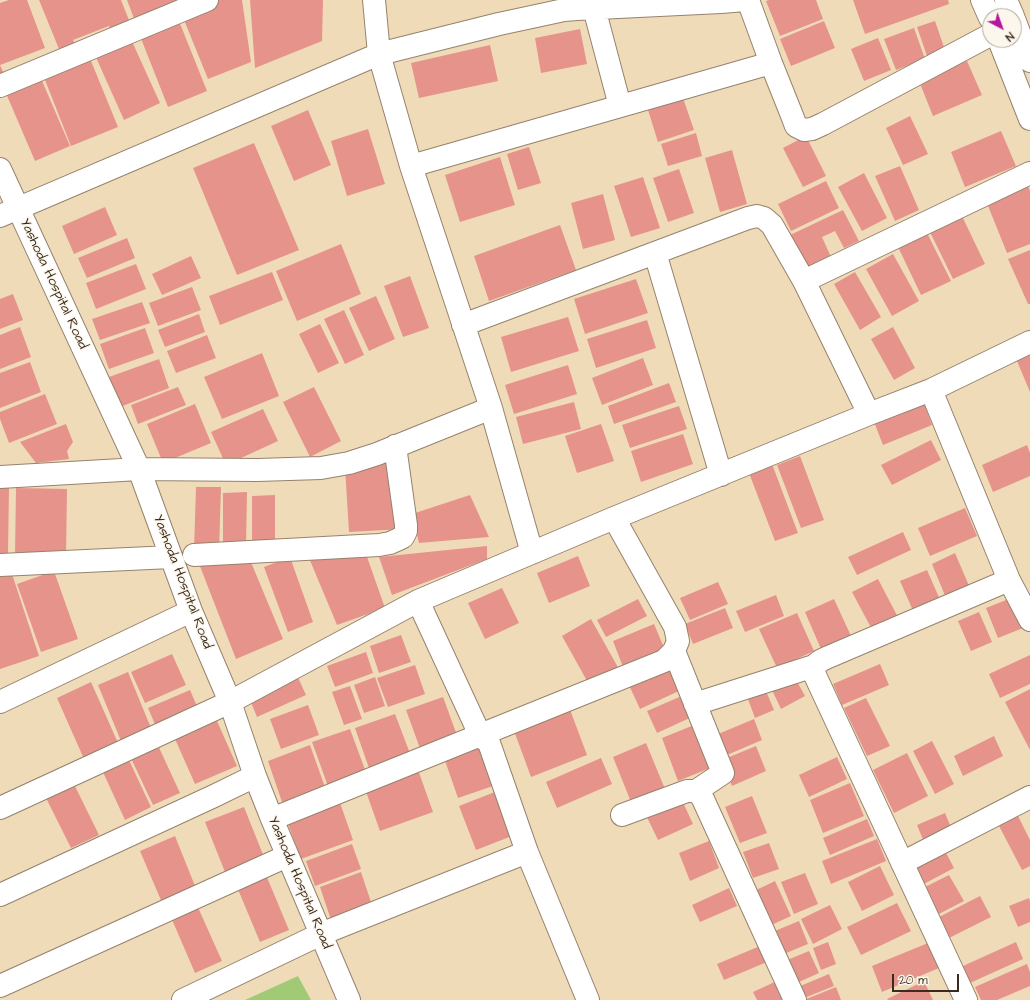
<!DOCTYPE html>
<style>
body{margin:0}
#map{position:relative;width:1030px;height:1000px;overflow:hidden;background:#f0dbb9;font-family:"Architects Daughter",sans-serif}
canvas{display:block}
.north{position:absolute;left:982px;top:8px;width:40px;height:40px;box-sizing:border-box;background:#fbf7ec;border:1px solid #aea59a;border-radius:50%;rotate:139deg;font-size:11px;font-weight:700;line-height:16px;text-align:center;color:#3b2a1e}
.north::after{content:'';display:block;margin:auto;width:14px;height:18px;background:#b5179e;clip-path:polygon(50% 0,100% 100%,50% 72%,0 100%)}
.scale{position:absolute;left:892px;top:974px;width:67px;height:18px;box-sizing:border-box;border:2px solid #3b2a1e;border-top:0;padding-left:5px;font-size:12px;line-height:14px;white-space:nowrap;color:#3b2a1e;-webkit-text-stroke:3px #fbf7ec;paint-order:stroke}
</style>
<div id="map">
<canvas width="1030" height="1000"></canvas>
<div class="north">N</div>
<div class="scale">20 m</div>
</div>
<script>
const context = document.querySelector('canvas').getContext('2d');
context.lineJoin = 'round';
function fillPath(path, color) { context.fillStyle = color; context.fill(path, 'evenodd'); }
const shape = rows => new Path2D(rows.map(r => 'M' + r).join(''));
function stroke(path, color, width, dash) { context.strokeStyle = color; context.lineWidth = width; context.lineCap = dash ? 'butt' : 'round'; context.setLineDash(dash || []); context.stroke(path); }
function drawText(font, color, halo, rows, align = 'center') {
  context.font = font + ' "Architects Daughter",sans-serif'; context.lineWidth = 3; context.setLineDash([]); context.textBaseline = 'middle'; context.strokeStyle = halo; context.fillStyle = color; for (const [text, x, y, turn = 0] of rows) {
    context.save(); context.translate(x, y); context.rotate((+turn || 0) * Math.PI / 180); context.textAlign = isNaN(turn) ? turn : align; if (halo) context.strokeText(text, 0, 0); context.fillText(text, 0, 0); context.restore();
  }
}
fillPath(shape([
 [298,976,311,1000,245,1000]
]), '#a2ca76');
fillPath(shape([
 [9,0,27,0,45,48,0,65,5,76,0,78,0,3],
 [39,0,121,0,131,25,112,33,109,26,73,40,77,48,61,54],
 [127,0,188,0,135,21],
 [220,0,242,0,251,62,208,79,182,15],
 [250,0,323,0,322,41,255,68],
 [769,0,816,0,823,19,780,36,766,1],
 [853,0,948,0,949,4,865,34],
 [179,21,207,91,168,107,140,36],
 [824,21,835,48,791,66,780,39],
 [935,21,945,50,927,56,917,27],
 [914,28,925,59,896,70,884,39],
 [580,29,587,64,541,73,535,38],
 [130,37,160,103,124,120,94,53],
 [878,38,891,70,864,81,851,49],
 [490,45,498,81,419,98,411,63],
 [89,56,118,127,71,146,43,75],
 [967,61,982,95,933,116,919,81],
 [40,76,70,146,35,161,5,91],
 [683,98,694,130,658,142,648,110],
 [308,110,331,165,294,181,271,126],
 [910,116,928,154,903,165,886,128],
 [368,129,385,184,347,196,331,141],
 [1001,131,1016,166,965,187,951,152],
 [696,133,702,156,668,166,661,144],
 [806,136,826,176,803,187,783,148],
 [254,143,299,250,237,275,193,168],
 [529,147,541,183,518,190,507,154],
 [732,150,747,204,720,212,705,158],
 [500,157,515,205,460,222,445,175],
 [900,166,919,210,895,221,875,176],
 [679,169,694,213,668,222,653,178],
 [864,173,887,218,862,231,838,187],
 [643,177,660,228,631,237,614,186],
 [826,181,839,208,791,231,778,204],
 [1027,184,1030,191,1030,244,1007,253,986,201],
 [603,194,615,240,583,249,571,203],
 [105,207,117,235,74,254,62,226],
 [843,210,859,241,844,248,835,231,822,237,831,257,805,270,788,236],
 [961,214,985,264,953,279,929,230],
 [560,225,576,270,489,301,474,256],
 [927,233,951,281,921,295,898,247],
 [127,238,135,258,87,278,78,258],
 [341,244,361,294,297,321,276,271],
 [1030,250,1030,304,1028,304,1008,259],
 [893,254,919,301,892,316,866,269],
 [191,256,201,278,162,295,152,274],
 [136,264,146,289,96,309,86,283],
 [272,272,283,300,220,325,209,296],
 [855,272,881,317,860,330,834,284],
 [410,276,429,328,403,337,384,286],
 [636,279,648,313,585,334,574,299],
 [192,287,201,310,158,326,149,303],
 [13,294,23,320,0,329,0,299],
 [376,296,395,339,369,351,349,308],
 [142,302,150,323,100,340,92,319],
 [344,310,364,355,345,364,324,319],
 [199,314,205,332,165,347,158,330],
 [568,317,579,351,511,372,501,337],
 [647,320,656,348,596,368,587,339],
 [320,324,339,363,318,373,299,334],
 [20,327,31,357,0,369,0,335],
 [893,327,915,368,894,380,871,339],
 [145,328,154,353,109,369,100,344],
 [207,335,216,358,176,373,167,351],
 [262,353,279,396,222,419,204,377],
 [1030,355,1030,392,1017,361],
 [643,358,653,385,602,405,592,378],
 [159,359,169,388,120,407,109,377],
 [30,362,41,392,0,408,0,373],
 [568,365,577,394,514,414,505,385],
 [669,383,676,402,614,424,608,406],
 [178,387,186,405,138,424,131,405],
 [314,387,341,441,310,457,283,402],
 [45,394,57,424,9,443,0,419,0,412],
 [923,401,932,425,883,445,874,422],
 [574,402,581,429,523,444,516,417],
 [195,404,211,443,163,463,147,424],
 [679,406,687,429,630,448,622,425],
 [263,409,278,441,226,465,211,432],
 [66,424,73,442,67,451,69,459,36,463,20,442],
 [601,424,614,461,577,473,565,436],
 [683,434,693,464,641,482,631,451],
 [931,440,941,460,892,485,881,465],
 [1027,445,1030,453,1030,476,993,492,982,465],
 [800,456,824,520,801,528,777,465],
 [391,457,403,529,349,532,345,467],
 [772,464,798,533,775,541,749,473],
 [196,487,221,487,219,551,194,550],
 [0,488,9,488,8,554,0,554],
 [16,488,67,489,66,558,15,557],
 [247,492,246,547,223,547,223,493],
 [275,495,275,550,252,550,252,496],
 [470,495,489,537,419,543,412,514],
 [965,508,977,536,930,556,918,528],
 [903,532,911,550,857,575,848,557],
 [487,546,487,559,392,595,379,557],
 [955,553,970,588,946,598,932,564],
 [366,554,385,608,337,625,309,558],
 [248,555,283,639,236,659,196,556],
 [578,556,590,586,549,603,537,573],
 [290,557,313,622,288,632,264,567],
 [10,568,39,656,0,669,0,571],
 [927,570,941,602,914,613,900,581],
 [54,571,78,639,41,652,17,584],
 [878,579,901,623,876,637,852,592],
 [718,582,728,604,690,620,680,598],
 [502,588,519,623,485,639,468,603],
 [776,595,784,616,745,632,736,611],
 [1011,598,1023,628,998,638,986,608],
 [638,599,647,616,606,637,597,620],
 [834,599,851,636,821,649,805,612],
 [725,608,733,628,693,644,685,624],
 [979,612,992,642,971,651,958,621],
 [797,613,814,651,777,668,759,629],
 [591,619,620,671,591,688,562,636],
 [654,624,665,650,623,667,613,641],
 [401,635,411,662,379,673,370,646],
 [366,652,373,673,335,687,327,666],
 [172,654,186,685,145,703,131,672],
 [1030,655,1030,684,1000,698,989,674],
 [880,664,889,685,842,705,833,684],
 [415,665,425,694,388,707,377,678],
 [669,665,681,690,640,709,628,683],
 [128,672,151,728,121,741,98,685],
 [296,673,306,695,257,717,248,695],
 [794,676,805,696,781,709,771,688],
 [375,677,385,706,364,713,354,685],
 [91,682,118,743,84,759,57,698],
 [763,684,774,710,755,718,745,691],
 [350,686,362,719,344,725,332,692],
 [1030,689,1030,750,1005,702],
 [190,690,199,711,157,729,148,708],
 [684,695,694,716,657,733,647,711],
 [443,697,458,738,421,751,406,710],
 [866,698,890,746,867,756,844,708],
 [308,705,319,735,281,749,270,719],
 [569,707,587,755,531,777,513,728],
 [213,712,237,766,195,784,171,730],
 [395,714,411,756,370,771,355,728],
 [754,719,762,740,720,758,711,737],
 [699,723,715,766,678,781,662,738],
 [350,729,367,775,329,789,312,742],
 [994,736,1003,756,963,776,954,756],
 [156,741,180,793,153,805,129,754],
 [932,741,954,784,935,794,913,751],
 [481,742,496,785,458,798,443,755],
 [646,743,665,789,631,802,613,757],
 [310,745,326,790,283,805,268,761],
 [756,746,766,771,732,786,722,760],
 [907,753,928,796,894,813,873,770],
 [837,757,847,779,809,797,799,775],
 [128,758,151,807,125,820,102,770],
 [601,758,612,784,557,808,546,782],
 [417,767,433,812,380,831,364,786],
 [72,780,99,835,71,848,44,794],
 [850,783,864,816,823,833,810,800],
 [500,790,517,834,476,850,459,806],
 [680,796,693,824,658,840,645,813],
 [752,796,767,833,740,843,725,807],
 [338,797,353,840,301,859,285,816],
 [244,807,264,857,225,872,205,822],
 [945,813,954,835,926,847,917,825],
 [1017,814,1030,840,1030,866,1022,870,998,824],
 [867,819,874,836,830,855,823,838],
 [175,836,197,891,163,905,140,851],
 [877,839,886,861,831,884,822,861],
 [709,841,719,868,690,881,679,853],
 [769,843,779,869,753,878,743,852],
 [352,844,361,869,315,886,306,861],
 [943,847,954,868,920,886,909,865],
 [880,866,894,895,862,911,848,882],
 [361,872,372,905,331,920,320,887],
 [805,873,818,904,794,914,781,882],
 [266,875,289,930,260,942,237,887],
 [949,875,964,901,935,916,921,889],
 [775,881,791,916,767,927,752,892],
 [729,888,737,906,700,922,692,905],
 [980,896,991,917,949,938,939,917],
 [1029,898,1030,901,1030,922,1018,927,1009,906],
 [196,903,222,961,195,973,170,915],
 [897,903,911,931,861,955,847,927],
 [830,905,842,929,813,944,801,919],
 [799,921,808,944,779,956,770,933],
 [828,942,836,964,821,970,813,948],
 [1016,942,1023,959,970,983,963,966],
 [928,943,939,968,882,992,872,966],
 [760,946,767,962,724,980,717,964],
 [809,951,819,973,790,986,780,963],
 [1027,964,1030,972,1030,986,997,1000,981,1000,975,987],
 [829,974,834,986,799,1000,793,989],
 [779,980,787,997,781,1000,757,1000,753,992],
 [924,981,933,1000,888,1000,887,999],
 [836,987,841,1000,804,1000]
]), '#e6938c');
const minor = shape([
 [374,0,379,54,411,166,491,408,532,553],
 [748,0,771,63,791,113,796,126,804,130,812,129,823,124,990,35],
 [982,0,990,18],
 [1006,0,1013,16],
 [594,8,620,106],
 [1014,19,1030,61],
 [999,40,1030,119],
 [0,86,207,0],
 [411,166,771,63],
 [0,169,139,469,191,611,230,702,255,776,272,819,349,1000],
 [0,216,379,54,499,24,564,10,577,9,721,2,745,0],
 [655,253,721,475],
 [804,281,1030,173],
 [463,325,748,218,757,216,764,218,772,225,804,281,869,414],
 [931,390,1009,580,1030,620],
 [0,477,139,469,257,470,321,468,349,463,377,454,491,408],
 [194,555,379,545,390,543,399,539,403,537,406,531,406,525,395,446],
 [0,565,171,557],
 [418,601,480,735,489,743,527,852,588,1000],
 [674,651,723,773,696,791],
 [0,702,191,611],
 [695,704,814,666],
 [0,808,230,702,418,601,614,518,869,414,931,390,1030,342],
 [622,815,687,791,696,791,702,797,795,1000],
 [272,819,664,661,674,651,678,641,675,627,614,518],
 [902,863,1030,797],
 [0,895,214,796,255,776],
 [0,986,287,856],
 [183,1000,321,934,527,852],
 [966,1000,813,671,814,666,820,661,826,658,1009,580]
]);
stroke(minor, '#96826c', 24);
stroke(minor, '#fff', 22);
drawText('14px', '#3b2a1e', '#fbf7ec', [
 ["Yashoda Hospital Road",53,284,65],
 ["Yashoda Hospital Road",182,582,69],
 ["Yashoda Hospital Road",299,883,67]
]);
</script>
